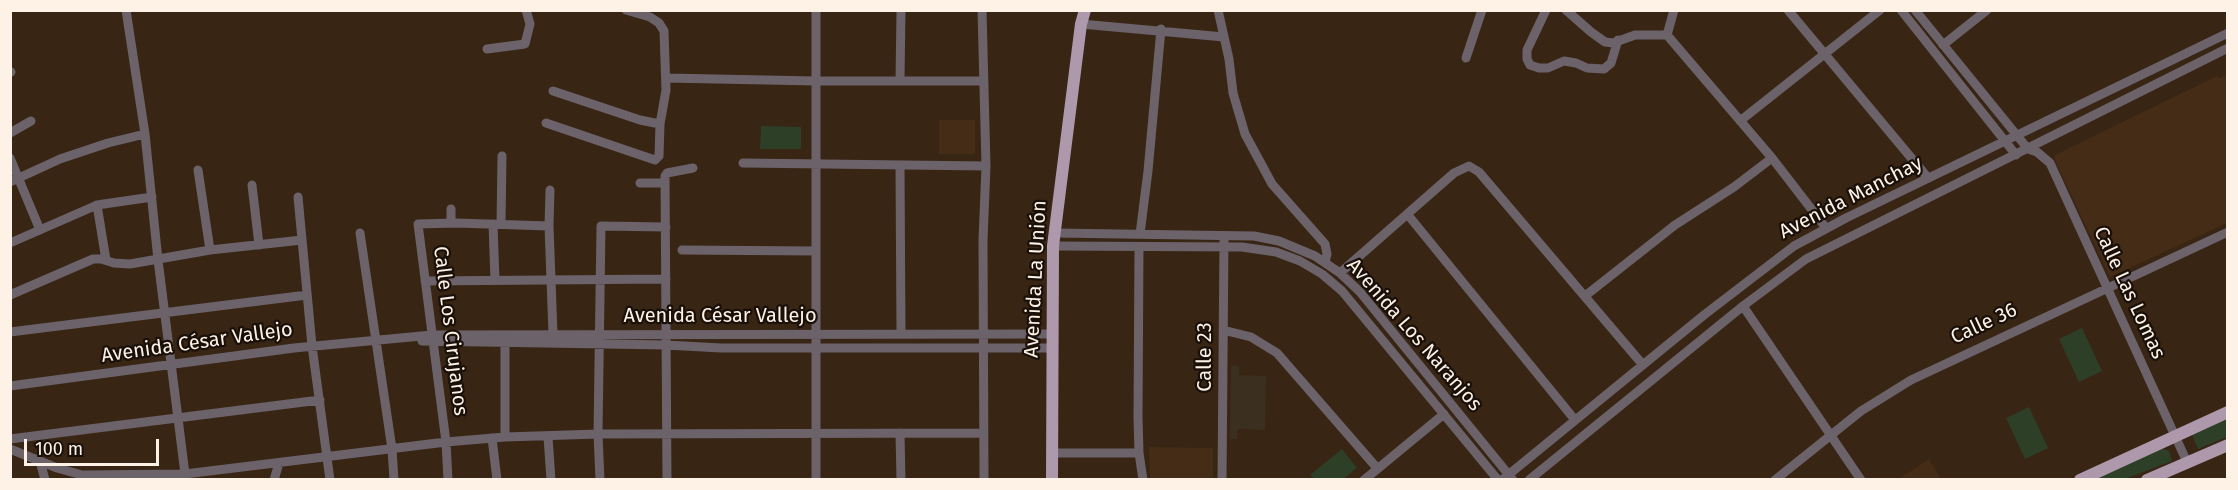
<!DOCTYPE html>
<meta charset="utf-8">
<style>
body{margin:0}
#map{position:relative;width:2238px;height:490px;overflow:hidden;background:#382514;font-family:"Fira Sans",sans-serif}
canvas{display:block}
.frame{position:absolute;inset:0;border:12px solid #fef1e6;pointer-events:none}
.scale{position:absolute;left:24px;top:439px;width:135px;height:27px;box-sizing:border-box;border:3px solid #fef1e6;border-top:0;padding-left:8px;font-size:18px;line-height:21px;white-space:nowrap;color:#fef1e6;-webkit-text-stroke:4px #191009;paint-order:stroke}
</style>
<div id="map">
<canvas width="2238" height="490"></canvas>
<div class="frame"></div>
<div class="scale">100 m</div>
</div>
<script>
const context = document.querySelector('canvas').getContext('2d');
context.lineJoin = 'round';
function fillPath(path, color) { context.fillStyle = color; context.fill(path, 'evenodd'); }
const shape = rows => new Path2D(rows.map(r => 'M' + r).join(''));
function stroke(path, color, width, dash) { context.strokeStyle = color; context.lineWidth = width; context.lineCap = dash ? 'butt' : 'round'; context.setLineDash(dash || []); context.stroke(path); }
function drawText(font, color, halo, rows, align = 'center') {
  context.font = font + ' "Fira Sans",sans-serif'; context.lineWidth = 4.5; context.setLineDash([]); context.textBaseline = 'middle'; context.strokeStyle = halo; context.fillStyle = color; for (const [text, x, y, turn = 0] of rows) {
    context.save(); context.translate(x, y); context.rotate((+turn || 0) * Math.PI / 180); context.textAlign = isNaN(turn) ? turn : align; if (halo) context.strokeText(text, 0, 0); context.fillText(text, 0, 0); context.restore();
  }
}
fillPath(shape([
 [1231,366,1239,366,1239,375,1266,376,1265,430,1238,429,1237,439,1230,439]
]), '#3b2f20');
fillPath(shape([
 [2227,74,2227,223,2110,277,2055,161,2055,155,2217,76,2220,78],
 [939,120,975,120,975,154,939,154],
 [1149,447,1213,448,1213,479,1150,479],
 [1929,459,1941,479,1899,479]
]), '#452c16');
fillPath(shape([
 [761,126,801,127,801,149,760,149],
 [2082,328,2102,371,2079,382,2059,339],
 [2029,407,2048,448,2025,459,2006,418],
 [2227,419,2227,437,2198,449,2192,435],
 [2161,448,2169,451,2172,461,2125,479,2090,480],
 [1342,449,1357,468,1343,479,1314,479,1310,475]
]), '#2e3f28');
stroke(shape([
 [126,10,145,134,158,260,185,474],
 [982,10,986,166,983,240,984,480],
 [1218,10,1229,59,1233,93,1245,134,1272,184,1325,244,1327,254,1325,262],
 [1546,10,1527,50,1527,59,1530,65,1539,68,1548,68,1564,61,1576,63,1587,68,1604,69,1611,63,1618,40],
 [1566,10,1591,32,1605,42,1613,43,1635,35,1667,35,1772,158,1826,228],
 [1788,10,1928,178],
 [1901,10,2016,155],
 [1915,10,2028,149,2037,152,2050,163,2187,462],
 [1081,24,1224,37],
 [1667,35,1674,10],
 [1943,45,1987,10],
 [487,49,525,44,530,24,526,10],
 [1466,58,1482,10],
 [10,72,11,72],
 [666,78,816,81,983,81],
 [900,81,901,10],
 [553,91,640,120,660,124,666,90,664,31,659,23,650,17,626,10],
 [1740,121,1880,10],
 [546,123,655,160,659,156,660,124],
 [10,133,31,121],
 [10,158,40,230],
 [743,163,986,166],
 [900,165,901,334],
 [198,170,210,250],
 [10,182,60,159,108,143,145,134],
 [640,183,665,183],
 [252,185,259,245],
 [550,190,549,226,553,334],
 [298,197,312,346,330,480],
 [97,205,106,260],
 [1408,215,1575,420],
 [451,223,451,209],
 [493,224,495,280],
 [501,224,502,156],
 [360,233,392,449,394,480],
 [1055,233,1254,236,1279,241,1315,256,1340,273,1360,292,1513,480],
 [1140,234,1148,171,1161,29],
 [10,243,97,205,152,197],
 [1053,246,1242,247,1276,252,1300,261,1322,274,1342,291,1498,480],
 [1139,247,1138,418,1139,453,1143,480],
 [682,250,816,251],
 [1340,273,1454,173,1469,166,1479,172,1643,365],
 [425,281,666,279],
 [10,295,93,259,101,259,114,263,130,264,210,250,302,240],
 [1585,296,1675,225,1734,187,1772,158],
 [1743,306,1861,480],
 [1223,330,1251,337,1277,353,1377,468],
 [10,332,307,295],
 [422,341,666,345,721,348,1051,348],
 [505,342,505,437],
 [10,386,294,348,432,335,1051,334],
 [900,433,901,480],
 [548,437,551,480],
 [492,438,497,480],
 [10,439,320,400],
 [10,449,57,468,82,475,185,474,446,442,505,437,598,434,984,433],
 [1051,453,1139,453],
 [40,461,45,480],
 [274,480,279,463],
 [448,480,446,442,418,224,456,223,549,226],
 [600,480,598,434,601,226,666,227],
 [667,480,665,176,667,173,693,168],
 [816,480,816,10],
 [1222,480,1224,240],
 [1364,480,1444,414],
 [1502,480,1704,315,1794,246,1846,218,2228,33],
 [1529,480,1743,306,1806,259,2228,48],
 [1775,480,1861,411,1911,380,2228,232]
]), '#6b626a', 9);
stroke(shape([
 [1052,480,1053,246,1081,24,1085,10],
 [2080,480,2228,412],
 [2147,480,2228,445]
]), '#ad99ab', 12);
drawText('20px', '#fef1e6', '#191009', [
 ["Avenida Manchay",1851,198,-27],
 ["Avenida La Unión",1036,279,-87],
 ["Calle Las Lomas",2129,293,65],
 ["Avenida César Vallejo",720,316],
 ["Calle 36",1984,324,-25],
 ["Calle Los Cirujanos",450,331,83],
 ["Avenida Los Naranjos",1414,335,49],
 ["Avenida César Vallejo",197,343,-8],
 ["Calle 23",1205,357,-90]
]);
</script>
